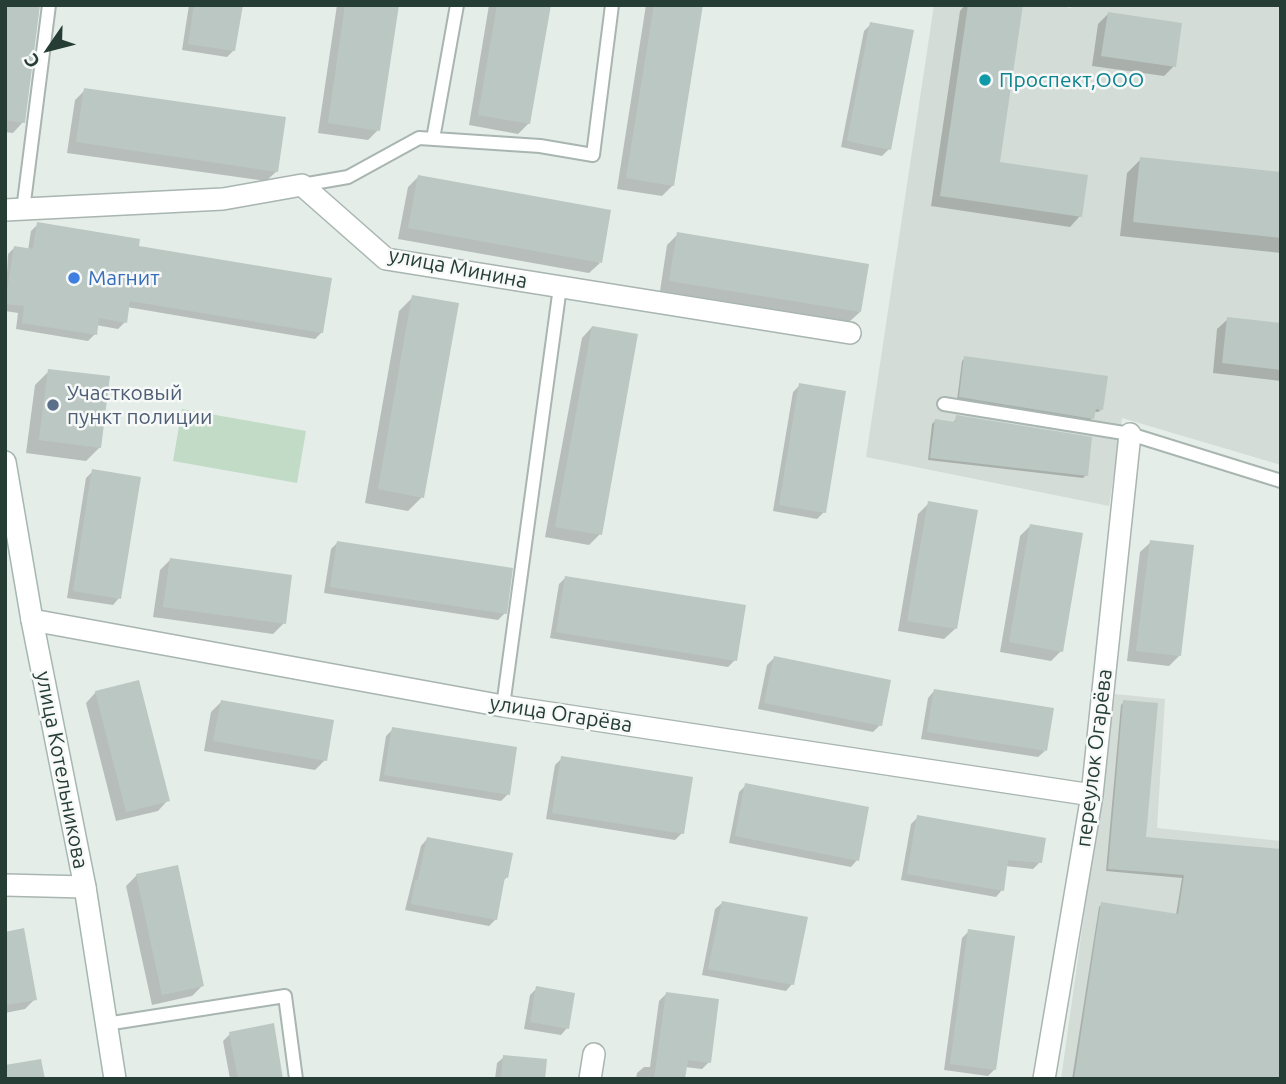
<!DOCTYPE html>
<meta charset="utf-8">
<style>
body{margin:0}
#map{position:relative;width:1286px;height:1084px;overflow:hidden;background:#e5ede9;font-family:Ubuntu,sans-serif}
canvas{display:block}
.frame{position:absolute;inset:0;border:7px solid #263d36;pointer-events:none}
.north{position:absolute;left:14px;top:14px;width:70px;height:70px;-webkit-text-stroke:5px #f6f9f7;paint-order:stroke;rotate:235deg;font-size:19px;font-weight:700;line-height:28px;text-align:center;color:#263d36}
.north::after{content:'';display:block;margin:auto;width:24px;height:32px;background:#263d36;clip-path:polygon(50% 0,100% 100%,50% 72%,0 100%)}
</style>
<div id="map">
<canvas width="1286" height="1084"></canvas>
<div class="frame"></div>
<div class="north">С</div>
</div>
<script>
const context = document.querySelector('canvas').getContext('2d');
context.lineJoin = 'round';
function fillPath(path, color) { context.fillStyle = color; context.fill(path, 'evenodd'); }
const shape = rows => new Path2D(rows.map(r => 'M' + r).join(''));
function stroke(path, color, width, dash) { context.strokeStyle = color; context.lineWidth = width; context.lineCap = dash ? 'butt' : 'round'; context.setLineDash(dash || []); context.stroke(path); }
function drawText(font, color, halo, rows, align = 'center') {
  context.font = font + ' Ubuntu,sans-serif'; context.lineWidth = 5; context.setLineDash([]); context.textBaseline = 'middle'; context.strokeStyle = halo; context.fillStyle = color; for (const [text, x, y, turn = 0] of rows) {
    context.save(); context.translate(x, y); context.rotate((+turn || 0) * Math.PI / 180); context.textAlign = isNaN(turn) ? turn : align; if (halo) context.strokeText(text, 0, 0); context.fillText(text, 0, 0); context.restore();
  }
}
fillPath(shape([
 [934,5,1057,5,1071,8,1072,5,1281,5,1281,465,1122,418,1109,506,866,457],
 [1115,694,1165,699,1157,828,1281,841,1281,1079,1061,1079]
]), '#d4dcd8');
fillPath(shape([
 [182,409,306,431,297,483,173,461]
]), '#c1dbc7');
fillPath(shape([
 [5,5,23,122,13,133,5,132],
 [189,5,241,5,234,50,227,57,182,50],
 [337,5,397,5,378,130,368,140,318,133],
 [489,5,549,5,529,123,518,134,469,125],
 [646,5,702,5,673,185,662,196,617,189],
 [965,5,1005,5,998,164,1080,216,1070,227,931,206,960,11],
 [1108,14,1174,66,1164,76,1092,66,1098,24],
 [871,24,889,149,882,156,841,147,864,31],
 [85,90,277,171,266,181,67,153,75,100],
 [1141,159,1281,174,1281,253,1120,236,1127,173],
 [418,177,600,263,589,273,398,239,408,187],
 [38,224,322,332,315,339,127,307,125,322,118,329,96,325,95,334,88,341,16,329,18,313,5,311,8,254,14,248,28,250,31,231],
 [678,234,860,312,849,322,660,291,667,245],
 [413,297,422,497,408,511,365,503,399,311],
 [1228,319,1281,325,1281,381,1213,373,1217,329],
 [592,327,600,534,589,545,545,537,582,338],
 [965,358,1101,410,1098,412,1094,412,1090,422,957,400,962,361],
 [49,371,100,447,86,461,26,453,35,385],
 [800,385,824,512,817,519,773,511,793,392],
 [957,417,1086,475,1083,478,928,460,932,424,935,421,953,423],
 [93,471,119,598,113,605,67,598,86,478],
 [929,503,955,629,944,639,898,631,918,514],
 [1031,525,1061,651,1051,661,1000,652,1020,536],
 [338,542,505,613,498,620,324,593,331,549],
 [1151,542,1179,656,1169,666,1127,661,1140,552],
 [170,560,284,623,273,634,153,617,160,570],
 [565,578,735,660,728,667,550,638,559,584],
 [774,658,880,725,873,732,758,709,767,665],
 [934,691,1045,751,1038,757,921,739,928,698],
 [96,692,168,800,158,811,116,821,86,703],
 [221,702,325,760,315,770,204,751,211,712],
 [1124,702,1145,839,1281,851,1281,1079,1072,1079,1099,907,1102,904,1176,915,1182,878,1106,871,1121,705],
 [393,729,508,794,501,801,379,781,386,736],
 [562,758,682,833,675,840,546,819,555,765],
 [746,785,857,860,851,867,729,843,739,792],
 [918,817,1040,862,1033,869,1005,866,1002,890,996,897,901,880,911,824],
 [427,839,507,877,503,881,496,919,489,926,405,910,421,846],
 [176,867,203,985,192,996,152,1005,126,886,136,876],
 [722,903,792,984,786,991,702,975,715,909],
 [969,931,994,1070,988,1076,944,1070,962,938],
 [5,934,35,999,25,1009,5,1013],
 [537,988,567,1028,561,1035,524,1029,530,995],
 [666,994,709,1062,702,1069,685,1067,683,1079,636,1079,637,1073,644,1067,650,1067,659,1001],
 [230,1034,281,1079,230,1079,223,1041],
 [504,1057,544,1079,495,1079,497,1063]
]), '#0003');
fillPath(shape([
 [5,5,40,5,25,123,5,120],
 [194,5,243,5,235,51,188,44],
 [345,5,399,5,380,131,328,123],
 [497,5,551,5,530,124,478,115],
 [654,5,703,5,674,186,626,178],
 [968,5,1023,5,1000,162,1088,175,1082,217,940,196],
 [1108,12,1182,23,1176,67,1101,56],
 [870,22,914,30,891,150,847,141],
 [84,88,286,117,278,172,76,142],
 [1140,157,1281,172,1281,238,1133,222],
 [418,175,611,210,602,263,408,228],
 [37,222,140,239,139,246,332,278,323,333,130,301,127,323,99,318,97,335,22,323,24,306,5,304,14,246,33,249],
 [677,232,869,264,861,312,669,281],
 [412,295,459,303,424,498,378,489],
 [1227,317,1281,323,1281,370,1222,363],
 [592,326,638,334,602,535,555,527],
 [964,356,1108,376,1103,410,1096,409,1094,419,959,397],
 [48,369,110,376,101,448,39,440],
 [799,383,846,391,826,513,779,505],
 [956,415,1092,437,1088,476,930,458,935,419,955,422],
 [92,469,141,477,121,599,73,591],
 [928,501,978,510,957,629,907,621],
 [1030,524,1083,533,1063,652,1009,642],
 [1150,540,1194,545,1181,656,1136,651],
 [337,541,513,568,507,614,330,587],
 [170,558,292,575,286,624,163,607],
 [565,576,746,605,737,661,556,632],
 [774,656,891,680,882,726,764,703],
 [139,680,170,801,126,812,95,691],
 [934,689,1054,708,1047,751,927,732],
 [221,700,334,720,327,761,213,741],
 [1123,700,1158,703,1146,837,1281,849,1281,1079,1074,1079,1101,902,1178,914,1184,875,1108,869],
 [392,727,517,747,510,795,384,775],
 [561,756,693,777,684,834,552,813],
 [745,783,869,807,859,861,735,836],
 [917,815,1046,838,1042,863,1008,860,1004,891,907,874],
 [427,837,513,853,508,878,505,877,497,920,411,904,415,880,418,880],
 [178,865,204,986,162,995,136,874],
 [722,901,808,917,794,985,708,969],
 [24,928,37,1000,5,1005,5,932],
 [968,929,1015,936,996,1070,950,1064],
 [536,986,575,993,569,1029,530,1022],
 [666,992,719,999,711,1063,688,1060,685,1079,654,1079],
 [274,1023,283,1079,238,1079,229,1032],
 [503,1055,547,1059,545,1079,501,1079],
 [41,1059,45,1079,5,1079,5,1065]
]), '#bbc7c2');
const lane = shape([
 [433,139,457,5],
 [302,185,348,177,419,138,540,146,593,155,612,5],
 [23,210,49,5],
 [944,404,1130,434,1281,481],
 [503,706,560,287],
 [106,1024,285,996,296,1079]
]);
const street = shape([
 [5,210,223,199,302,185,386,259,850,333],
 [32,620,503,706,1092,795],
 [5,885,85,887],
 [590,1079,594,1054],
 [1044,1079,1092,795,1130,434]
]);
const secondary = shape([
 [5,462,32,620,85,887,115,1079]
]);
stroke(lane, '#a8b5b0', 16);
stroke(street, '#a8b5b0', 24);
stroke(secondary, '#a5b7b0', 24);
stroke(lane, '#fff', 12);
stroke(street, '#fff', 21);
stroke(secondary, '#fff', 21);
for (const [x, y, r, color] of [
 [985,80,7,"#0f9aa8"],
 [74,278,7,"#3f7fe0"],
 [53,405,7,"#5c6f8a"]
]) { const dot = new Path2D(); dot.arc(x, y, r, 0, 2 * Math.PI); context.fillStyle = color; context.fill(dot); stroke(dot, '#f6f9f7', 2.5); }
drawText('21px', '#0d838f', '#f6f9f7', [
 ["Проспект,ООО",999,80]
], 'left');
drawText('21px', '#263d36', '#f6f9f7', [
 ["улица Минина",458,268,11],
 ["улица Огарёва",561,714,9],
 ["переулок Огарёва",1094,758,-83],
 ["улица Котельникова",62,770,79]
]);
drawText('21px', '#366cbe', '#f6f9f7', [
 ["Магнит",88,278]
], 'left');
drawText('21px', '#4e5e75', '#f6f9f7', [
 ["Участковый",67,393],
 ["пункт полиции",67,417]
], 'left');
</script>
